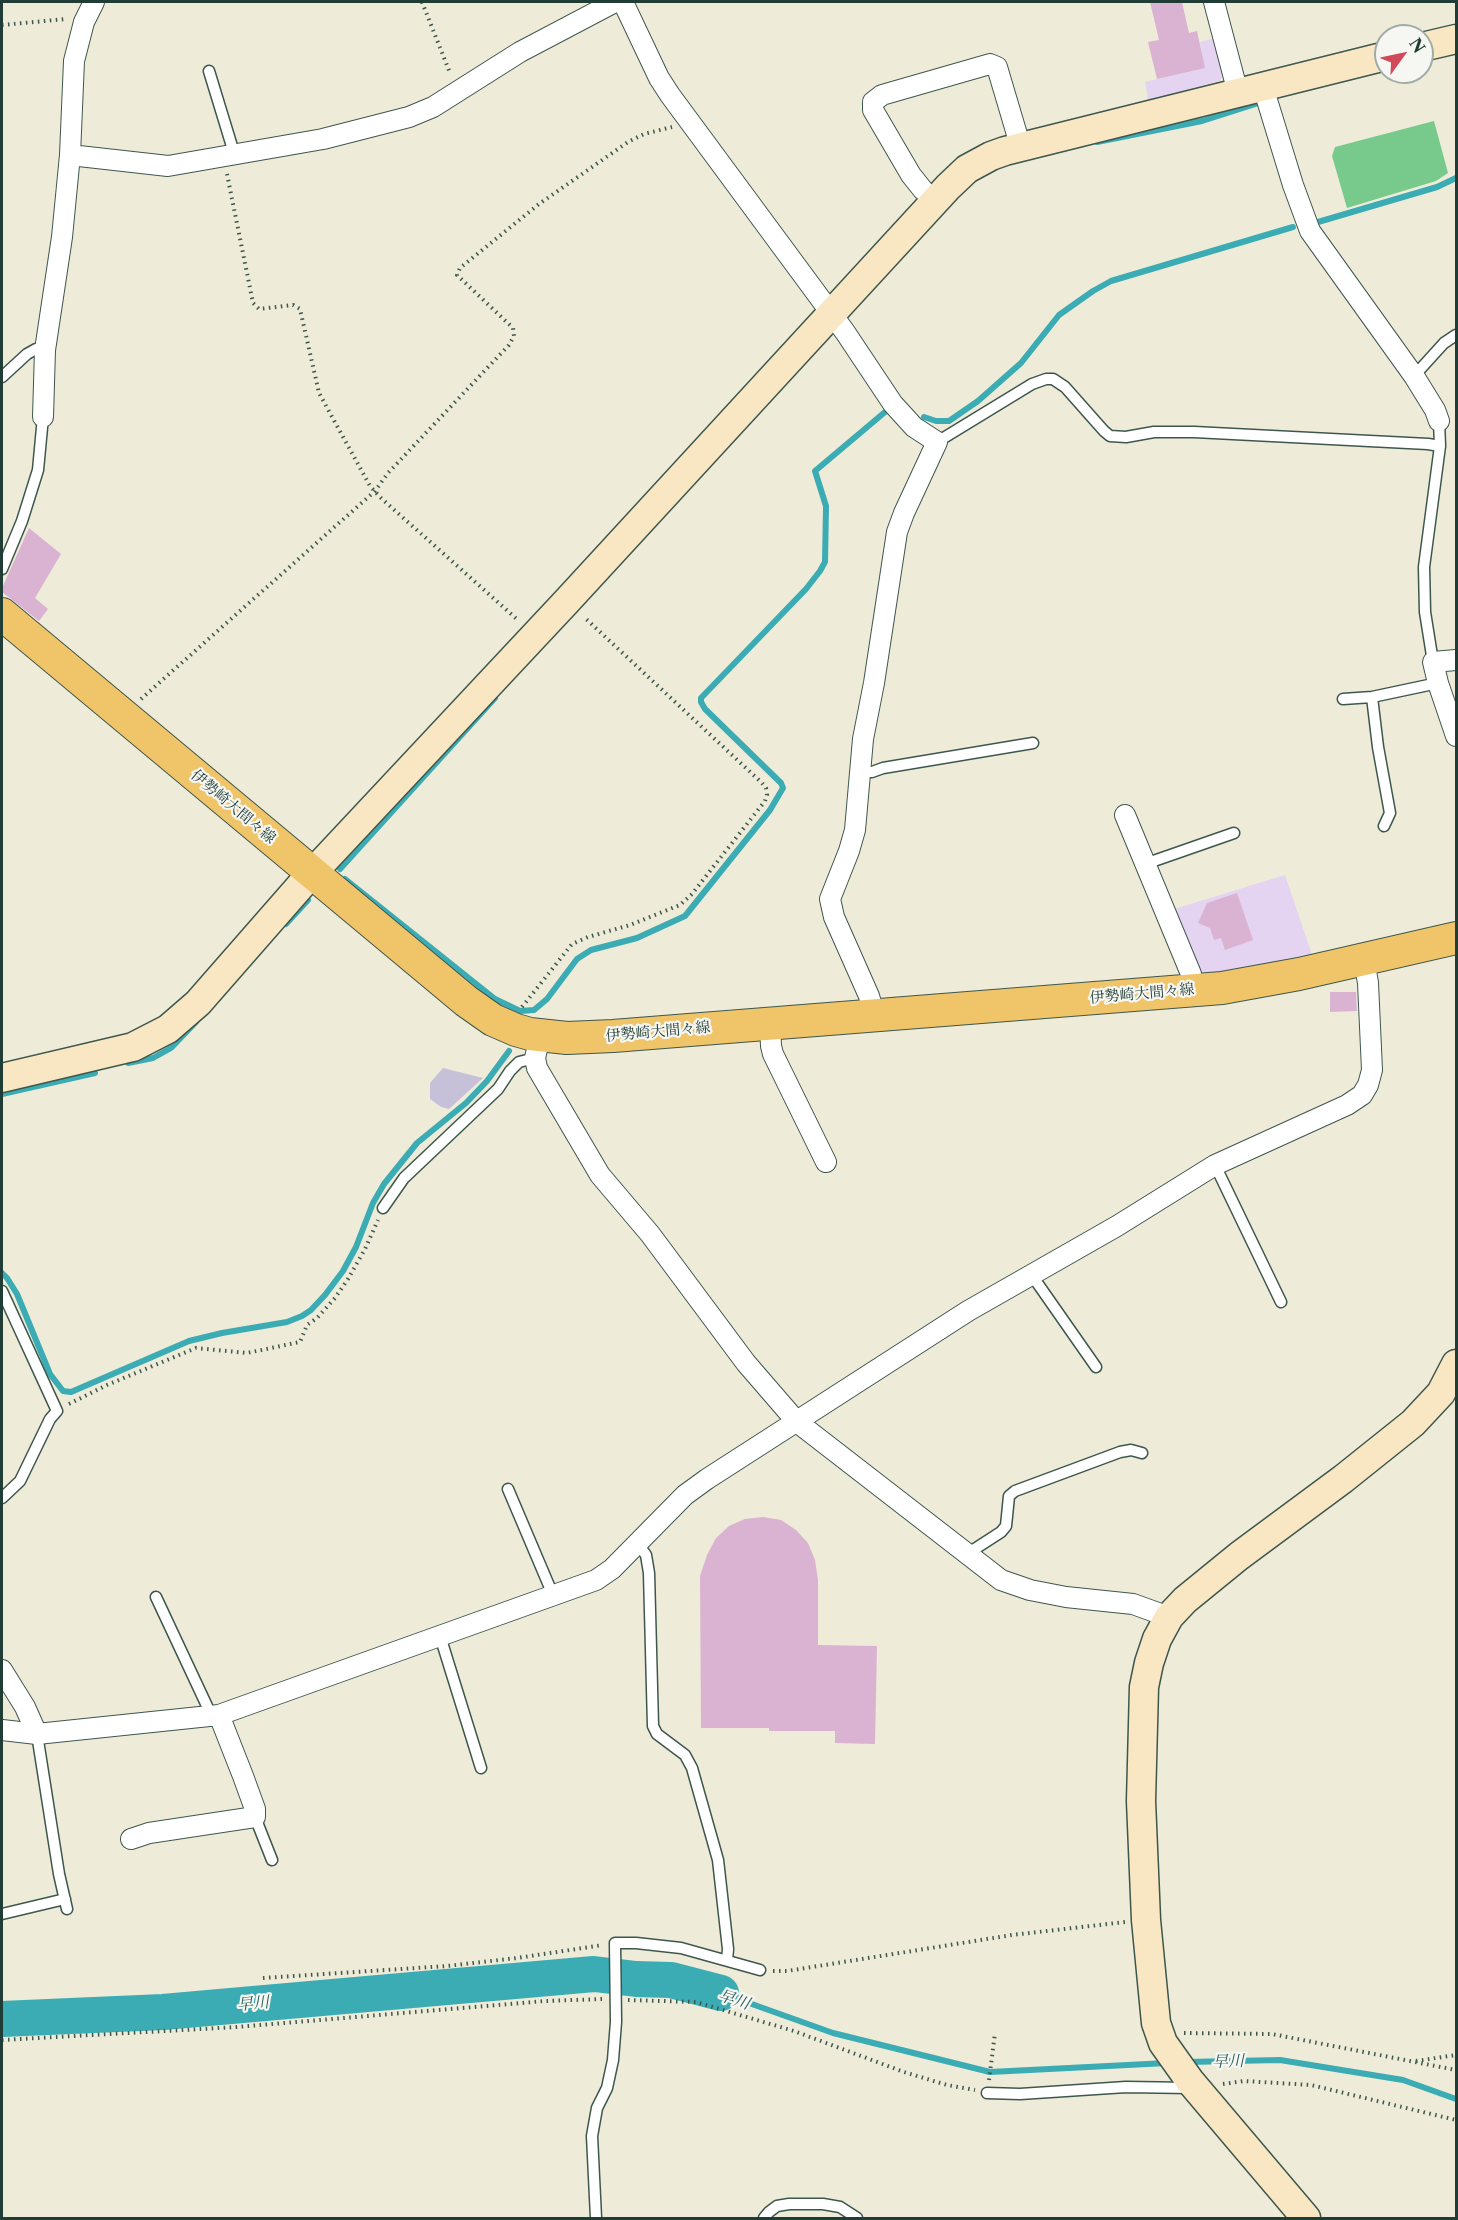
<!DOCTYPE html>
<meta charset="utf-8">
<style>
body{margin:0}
#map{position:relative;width:1458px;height:2220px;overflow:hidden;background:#eeebd8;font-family:"Libre Caslon Text",serif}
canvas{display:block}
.frame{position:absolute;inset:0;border:3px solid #1f3d34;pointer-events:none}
.north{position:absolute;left:1374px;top:24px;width:60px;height:60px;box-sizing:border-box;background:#f6f6f2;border:2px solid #a0aca6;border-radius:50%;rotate:57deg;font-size:16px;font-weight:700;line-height:24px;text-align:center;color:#1f3d34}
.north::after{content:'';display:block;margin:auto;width:21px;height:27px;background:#d1495b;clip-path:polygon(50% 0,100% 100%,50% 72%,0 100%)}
</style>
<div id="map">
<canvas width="1458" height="2220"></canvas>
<div class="frame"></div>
<div class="north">N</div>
</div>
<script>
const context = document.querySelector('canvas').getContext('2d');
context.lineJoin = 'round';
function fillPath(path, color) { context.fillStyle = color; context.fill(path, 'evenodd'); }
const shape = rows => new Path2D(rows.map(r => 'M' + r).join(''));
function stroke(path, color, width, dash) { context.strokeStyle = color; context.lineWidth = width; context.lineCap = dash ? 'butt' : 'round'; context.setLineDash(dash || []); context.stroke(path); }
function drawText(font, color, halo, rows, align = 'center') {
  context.font = font + ' "Libre Caslon Text","Noto Serif JP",serif'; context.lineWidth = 4.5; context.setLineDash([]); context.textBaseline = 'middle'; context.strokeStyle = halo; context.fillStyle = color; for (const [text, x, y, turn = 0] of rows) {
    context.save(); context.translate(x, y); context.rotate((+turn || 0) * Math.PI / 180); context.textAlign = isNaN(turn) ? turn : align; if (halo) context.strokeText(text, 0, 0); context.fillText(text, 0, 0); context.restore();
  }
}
fillPath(shape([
 [1216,38,1224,72,1220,81,1174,93,1176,102,1150,109,1145,82,1166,77,1202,57,1200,42],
 [1285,875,1313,958,1264,969,1197,975,1171,910]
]), '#e4d3f1');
fillPath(shape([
 [443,1068,483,1078,449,1109,441,1107,430,1099,430,1083]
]), '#c6c0d9');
fillPath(shape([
 [1434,121,1448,173,1436,181,1347,208,1332,156,1335,147]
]), '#77ca8c');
stroke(shape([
 [1097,142,1202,121,1265,101],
 [1318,222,1437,187,1456,178],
 [924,417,936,421,949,421,978,401,1021,363,1059,315,1093,291,1111,281,1293,227],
 [340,869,495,698],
 [345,879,495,999,520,1011,534,1010,547,999,577,959,591,950,637,938,685,916,770,810,783,788,781,783,705,709,701,702,701,698,806,589,820,571,825,562,826,506,815,471,885,412],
 [286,924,308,900],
 [128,1063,153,1058,171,1048,196,1022],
 [2,1094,95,1073],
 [2,1273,7,1278,17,1294,50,1374,63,1391,71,1392,189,1341,222,1333,287,1322,302,1316,311,1310,325,1295,343,1271,356,1247,373,1203,384,1184,417,1143,466,1103,487,1081,509,1051],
 [721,1993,833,2033,990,2072,1167,2063],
 [1186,2062,1280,2060,1403,2080,1456,2099]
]), '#3bacb4', 6);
stroke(shape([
 [2,2019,163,2012,594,1974,636,1979,671,1980,721,1993]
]), '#3bacb4', 36);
fillPath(shape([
 [1150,2,1182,2,1189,33,1197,31,1205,68,1157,79,1148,42,1159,40],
 [29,528,61,554,35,598,48,609,39,621,2,592,2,588],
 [1237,893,1253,940,1225,950,1221,938,1214,940,1210,928,1198,923,1207,903],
 [1330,992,1356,992,1357,1011,1330,1012],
 [763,1517,781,1520,796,1530,808,1543,815,1560,818,1580,818,1645,877,1646,875,1744,835,1743,835,1731,769,1731,769,1728,701,1728,700,1576,707,1555,716,1538,729,1526,745,1519]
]), '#dab3d3');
const lane = shape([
 [209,71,234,153],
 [1414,376,1444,343,1456,335],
 [2,377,27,354,36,349,45,350],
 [937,442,1032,384,1046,379,1053,379,1065,387,1104,431,1110,436,1126,437,1154,432,1194,432,1428,444,1440,446],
 [2,569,22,521,38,470,43,417],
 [1433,662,1425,612,1424,567,1440,446,1439,421],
 [1372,697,1378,747,1390,813,1384,826],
 [1343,699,1372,697,1438,683],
 [861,772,872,772,883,768,1033,743],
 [1145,864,1234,833],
 [1215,1165,1281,1302],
 [383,1208,404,1178,498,1089,510,1071,519,1062,535,1058],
 [1031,1274,1096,1367],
 [2,1291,57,1411,50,1419,20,1481,2,1498],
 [508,1489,553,1595],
 [638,1544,646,1555,649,1573,653,1726,657,1734,685,1755,692,1768,718,1860,728,1949,727,1960],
 [967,1554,1001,1532,1006,1526,1009,1496,1015,1491,1120,1452,1131,1450,1142,1453],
 [156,1597,207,1706,209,1717],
 [440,1636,481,1768],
 [37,1734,59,1874,67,1909],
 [255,1817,272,1860],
 [2,1914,65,1899],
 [987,2093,1020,2094,1126,2087,1191,2088],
 [596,2218,592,2136,597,2108,607,2088,613,2060,616,2022,615,1943,636,1943,681,1948,760,1970],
 [764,2218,769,2212,777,2206,789,2204,823,2204,840,2207,857,2218]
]);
const street = shape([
 [623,2,659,78,670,95,845,332,893,404,914,427,937,442,904,513,897,532,874,683,863,739,855,830,849,851,830,899,834,917,869,996,874,1014],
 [1214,2,1238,93],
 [1263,87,1293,185,1310,231,1414,376,1435,410,1439,421],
 [70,155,168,166,323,139,409,117,433,107,520,52,615,2],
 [935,201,923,190,911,175,873,110,873,102,882,95,990,64,997,67,1021,148],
 [43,417,45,350,62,237,70,155,74,61,84,22,94,2],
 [1456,660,1433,662,1438,683,1456,736],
 [1125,815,1191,974,1192,991],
 [770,1023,771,1046,773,1054,826,1162],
 [540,1036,535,1058,537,1068,600,1175,650,1234,746,1363,797,1422,1001,1580,1030,1590,1066,1597,1133,1604,1169,1617],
 [2,1670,25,1707,37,1734],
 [2,1730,37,1734,219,1715,596,1580,612,1569,685,1495,707,1479,968,1311,1117,1226,1215,1165,1347,1105,1362,1095,1368,1085,1372,1070,1368,983,1364,959],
 [131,1839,149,1833,255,1817,255,1809,243,1776,219,1715]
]);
const secondary = shape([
 [1422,47,1456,39],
 [2,1078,133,1047,168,1029,198,1003,303,883,567,601,948,187,967,169,991,156,1005,151,1386,56],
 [1306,2218,1190,2081,1163,2043,1156,2023,1146,1920,1141,1801,1144,1687,1149,1663,1157,1639,1169,1617,1185,1600,1239,1556,1343,1479,1413,1423,1441,1393,1456,1364]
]);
const primary = shape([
 [2,614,466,1001,493,1020,516,1030,530,1034,567,1038,613,1036,1222,988,1299,974,1456,938]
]);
stroke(lane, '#3e574d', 13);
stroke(street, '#3e574d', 22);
stroke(secondary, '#3e574d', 31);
stroke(primary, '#3e574d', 34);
stroke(shape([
 [422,2,450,73],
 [2,25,66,19],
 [227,174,253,303,259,309,293,305,300,309,319,393,370,486,381,498,519,621],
 [141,699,375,491,388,473,509,345,514,336,513,328,457,275,460,268,539,204,628,142,644,134,672,127],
 [522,1007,572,944,588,937,630,925,680,905,692,894,765,801,767,795,766,788,762,783,584,617],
 [69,1404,107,1385,196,1348,247,1353,300,1342,307,1325,317,1318,335,1298,348,1279,365,1249,378,1220],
 [773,1971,787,1971,1012,1935,1125,1922],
 [263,1978,447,1966,517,1958,603,1945],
 [628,2000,696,2002,794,2031,904,2072,947,2085,975,2090],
 [1184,2033,1272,2034,1456,2070],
 [2,2040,237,2027,545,2001,602,1999],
 [1416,2061,1456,2055],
 [989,2080,995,2033],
 [1223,2084,1244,2081,1311,2085,1456,2120]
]), '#3e574d', 4, [1.5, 4.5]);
stroke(lane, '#fff', 10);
stroke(street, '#fff', 20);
stroke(secondary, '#f9e7c3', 28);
stroke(primary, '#f0c469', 32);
drawText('15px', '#1f3d34', '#f6f6f2', [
 ["伊勢崎大間々線",233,807,40],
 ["伊勢崎大間々線",1142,994,-5],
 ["伊勢崎大間々線",658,1032,-5]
]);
drawText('italic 16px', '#275e5a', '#f6f6f2', [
 ["早川",734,2000,18],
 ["早川",253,2004,-5],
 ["早川",1228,2062,-2]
]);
</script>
